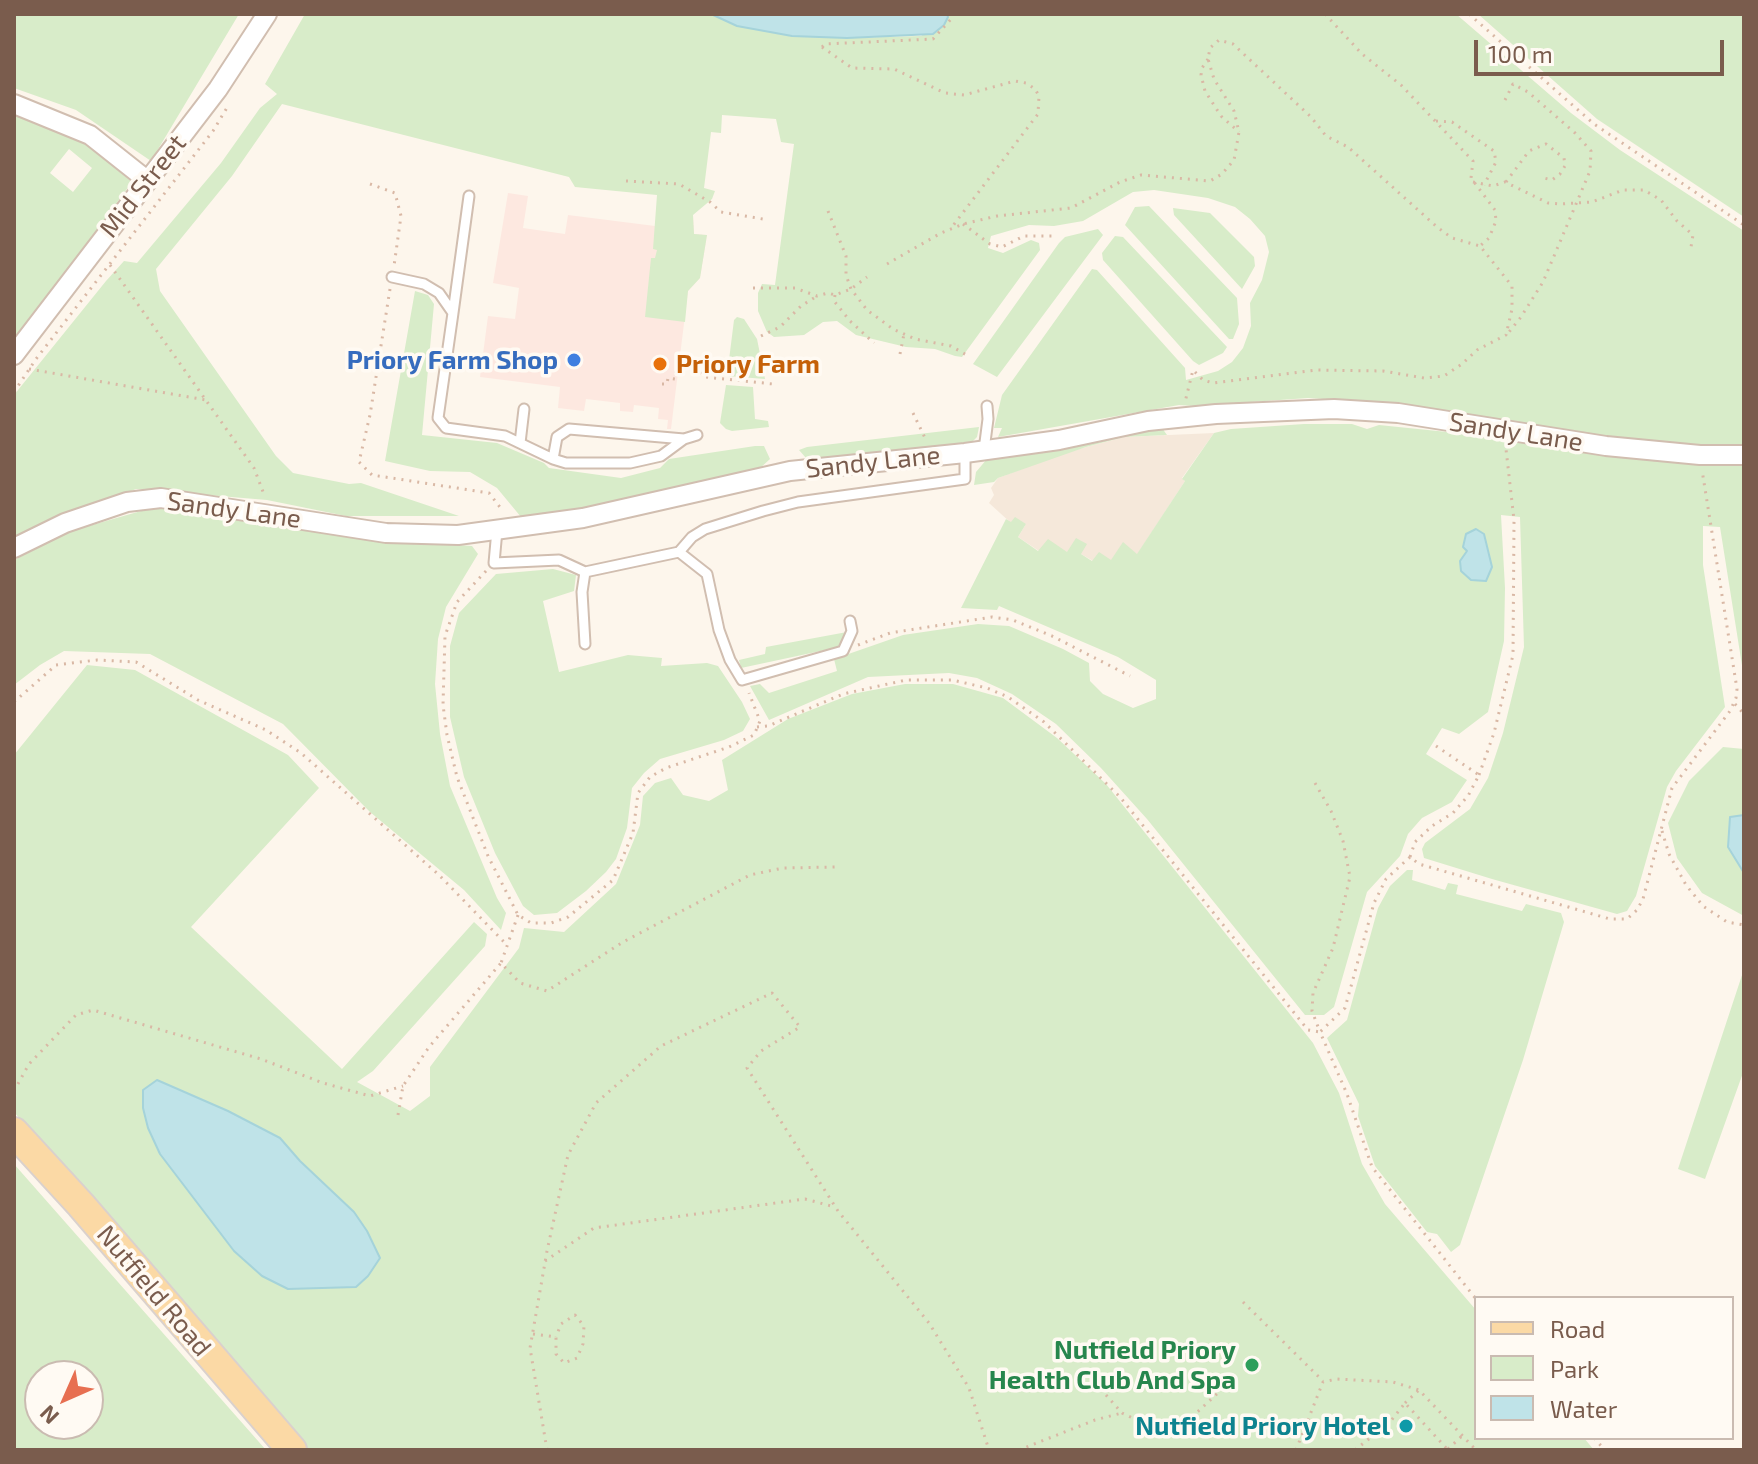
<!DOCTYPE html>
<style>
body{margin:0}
#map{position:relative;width:1758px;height:1464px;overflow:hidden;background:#fdf6ec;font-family:"Exo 2",sans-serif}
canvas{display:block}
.frame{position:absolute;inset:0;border:16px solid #7a5c4d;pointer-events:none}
.legend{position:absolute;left:1474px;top:1296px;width:260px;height:144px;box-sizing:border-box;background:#fffaf3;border:2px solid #cabbb1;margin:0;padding:10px 14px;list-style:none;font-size:24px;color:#7a5c4d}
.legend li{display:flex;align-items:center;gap:16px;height:40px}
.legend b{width:40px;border:2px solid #cabbb1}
.north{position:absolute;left:24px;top:1360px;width:80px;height:80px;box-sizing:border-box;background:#fffaf3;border:2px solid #cabbb1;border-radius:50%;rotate:225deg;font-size:22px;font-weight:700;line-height:32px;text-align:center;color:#7a5c4d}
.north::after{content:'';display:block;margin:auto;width:28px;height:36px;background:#e76f51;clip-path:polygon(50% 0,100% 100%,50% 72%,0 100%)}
.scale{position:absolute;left:1474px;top:40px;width:250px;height:36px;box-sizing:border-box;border:4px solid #7a5c4d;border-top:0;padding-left:10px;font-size:24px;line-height:28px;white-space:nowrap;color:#7a5c4d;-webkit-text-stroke:6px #fffaf3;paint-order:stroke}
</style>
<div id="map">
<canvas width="1758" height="1464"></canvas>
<div class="frame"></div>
<ul class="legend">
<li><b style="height:10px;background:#fbd9a5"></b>Road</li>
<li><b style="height:22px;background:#d8ecc9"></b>Park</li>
<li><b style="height:22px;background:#bfe3e8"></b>Water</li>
</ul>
<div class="north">N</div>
<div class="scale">100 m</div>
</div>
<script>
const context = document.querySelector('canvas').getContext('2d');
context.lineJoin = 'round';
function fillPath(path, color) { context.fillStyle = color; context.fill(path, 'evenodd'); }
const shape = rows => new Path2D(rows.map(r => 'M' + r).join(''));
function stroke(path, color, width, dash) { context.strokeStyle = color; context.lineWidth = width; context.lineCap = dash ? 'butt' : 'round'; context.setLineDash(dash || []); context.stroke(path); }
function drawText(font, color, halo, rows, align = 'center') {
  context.font = font + ' "Exo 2",sans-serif'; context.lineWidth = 7; context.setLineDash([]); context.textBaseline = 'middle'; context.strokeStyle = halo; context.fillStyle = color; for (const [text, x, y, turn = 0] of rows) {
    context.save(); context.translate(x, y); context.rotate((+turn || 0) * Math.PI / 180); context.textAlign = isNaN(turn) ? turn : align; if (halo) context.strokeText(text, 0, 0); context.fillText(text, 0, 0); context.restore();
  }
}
fillPath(shape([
 [1214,433,1182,478,1185,481,1137,555,1131,550,1112,560,1093,561,1081,554,1039,551,1018,537,1026,524,1011,523,989,503,994,495,991,488,998,478,1060,454,1124,437]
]), '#f5e8da');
fillPath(shape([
 [508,193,528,196,523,228,565,234,568,215,655,226,693,215,694,234,707,235,700,278,688,291,671,429,667,429,668,420,658,419,659,408,634,405,633,412,620,411,620,403,586,399,584,411,558,408,560,387,480,377,488,316,515,319,519,288,493,283]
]), '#fde8e0');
fillPath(shape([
 [14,14,239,14,151,161,76,110,14,88],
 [305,14,711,14,737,26,792,36,847,38,921,36,948,17,947,14,1456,14,1571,113,1620,150,1744,231,1744,678,1720,527,1703,526,1703,565,1725,707,1676,771,1667,787,1636,896,1627,911,1617,914,1492,879,1424,858,1422,849,1425,843,1470,809,1488,778,1503,733,1524,647,1520,517,1501,515,1505,588,1504,641,1488,712,1459,734,1442,728,1426,754,1467,780,1452,802,1422,818,1408,834,1400,856,1367,892,1334,1007,1324,1015,1305,1015,1147,819,1101,768,1056,724,1012,694,977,678,949,673,868,677,769,720,750,686,760,684,769,693,837,671,834,659,903,635,978,624,1009,626,1063,649,1089,663,1090,681,1103,694,1133,708,1156,699,1156,680,1118,657,999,606,997,610,961,608,1006,519,1011,522,1015,517,1026,524,1018,537,1038,551,1048,539,1067,552,1076,538,1087,544,1081,554,1092,561,1099,552,1111,560,1123,542,1137,554,1185,481,1182,479,1214,433,1231,429,1304,424,1352,424,1367,429,1379,425,1496,437,1449,412,1371,402,1308,398,1194,406,1179,405,998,437,1002,428,994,428,1002,395,1092,269,1097,270,1185,368,1186,380,1218,371,1232,362,1243,348,1251,326,1250,303,1262,280,1269,252,1265,236,1250,219,1235,207,1208,198,1154,190,1133,192,1083,221,1054,226,1029,225,991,236,988,248,1003,253,1031,240,1039,243,1040,250,962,357,955,356,935,349,906,347,856,335,837,321,823,322,804,335,774,337,767,332,758,311,758,293,762,284,775,285,794,144,781,142,776,119,722,115,721,133,711,132,704,188,715,191,712,199,693,215,694,234,707,235,700,278,688,291,685,322,645,317,651,258,655,258,657,250,653,249,657,195,575,187,569,177,282,104,232,176,156,269,160,291,276,456,293,473,349,484,361,483,459,516,346,516,267,500,136,489,14,537,14,395,106,281,124,261,137,263,221,163,260,108,277,94,265,84],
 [1478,14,1744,14,1744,217,1597,119],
 [14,110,74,134,132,182,14,344],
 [69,149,92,168,73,192,50,173],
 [1149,206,1237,298,1239,324,1233,339,1229,339,1125,225,1135,207],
 [1173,208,1210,213,1254,257,1255,266,1242,289,1174,215],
 [1098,229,1103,235,997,377,973,364,1059,243,1065,237],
 [1115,236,1123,237,1227,347,1223,353,1199,365,1193,361,1103,260,1102,253],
 [415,291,428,295,434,304,422,435,497,443,544,463,549,468,621,478,660,468,669,459,755,446,764,446,770,459,758,470,589,508,521,517,497,488,470,472,430,471,385,461],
 [737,317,744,319,757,339,765,379,727,376,734,320],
 [726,385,753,387,755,419,768,421,769,427,732,431,726,429,720,423],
 [979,427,977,437,971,443,814,460,806,458,799,450,807,447],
 [1152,428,1162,428,1167,435,1124,437,1086,447,998,478,994,482,974,485,976,472,987,459,1004,454],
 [155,507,222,512,402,541,472,546,478,554,446,607,438,639,435,684,440,734,450,786,497,898,506,913,501,930,464,890,370,812,283,724,150,654,64,651,40,665,14,685,14,560,71,531],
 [553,569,576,575,574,591,543,601,559,672,628,655,662,658,661,666,707,663,718,666,742,702,750,719,743,731,724,740,660,759,644,773,632,788,627,828,616,859,606,872,586,891,557,913,534,915,523,906,495,853,464,777,450,717,450,646,459,613,496,574],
 [847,632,840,646,830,649,741,668,739,660,765,654,766,647],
 [87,665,135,670,288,755,319,788,191,927,342,1069,474,922,487,934,485,946,373,1071,357,1082,410,1111,430,1096,430,1067,519,948,524,928,564,932,616,884,640,825,643,796,655,783,671,778,683,795,709,801,728,790,722,760,788,719,852,694,905,684,953,684,1003,698,1057,738,1106,784,1313,1043,1339,1093,1362,1164,1385,1204,1476,1310,1476,1438,1584,1438,1594,1450,308,1450,14,1112,14,755],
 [1723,747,1744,749,1744,815,1730,817,1744,873,1744,916,1702,893,1677,858,1668,823,1689,781],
 [1407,870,1413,870,1412,880,1445,890,1448,883,1458,885,1456,894,1522,911,1526,904,1561,913,1564,922,1523,1060,1460,1245,1451,1252,1437,1234,1427,1232,1375,1166,1358,1116,1359,1104,1327,1038,1347,1020,1378,908,1390,886],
 [1744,969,1744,1070,1705,1179,1678,1169],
 [14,1164,266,1450,14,1450],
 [40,1376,88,1376,88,1424,40,1424]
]), '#d8ecc9');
const water = shape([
 [711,14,947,14,948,17,944,25,933,34,847,38,792,36,737,26,711,14],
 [1476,529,1484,534,1492,567,1486,581,1471,580,1461,571,1460,561,1467,551,1463,547,1466,534,1476,529],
 [1744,815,1744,873,1728,847,1730,817,1744,815],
 [157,1080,228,1111,280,1138,300,1161,354,1212,367,1231,380,1258,368,1276,356,1287,288,1289,262,1276,234,1251,160,1154,148,1128,143,1108,143,1090,157,1080]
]);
fillPath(water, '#bfe3e8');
stroke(water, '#a5d3da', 2);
const service = shape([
 [392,277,424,284,439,293,453,313,438,418,446,428,505,436,553,459],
 [453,313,469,196],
 [684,439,569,429,557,437,553,459,566,463,630,463,661,456,684,439,697,435],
 [520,443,524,409],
 [984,450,988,419,987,406],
 [497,530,494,563,559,560,585,572,582,592,585,644],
 [679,552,692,537,705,529,763,511,798,502,965,479,965,453],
 [585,572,679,552,707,574,719,630,730,660,742,680,843,651,852,631,850,621]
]);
const minor = shape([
 [14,104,90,135,148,181],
 [14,355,218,89,267,14],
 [14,548,65,523,127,502,161,498,386,533,458,535,583,518,790,471,965,453,1059,440,1148,421,1216,414,1334,409,1398,413,1606,446,1700,455,1744,455]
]);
const primary = shape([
 [14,1132,81,1205,292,1450]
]);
stroke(service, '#d1beb0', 13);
stroke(minor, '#d1beb0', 22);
stroke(primary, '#dad1cd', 32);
stroke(shape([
 [1325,14,1362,54,1401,85,1473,161,1471,178,1495,210,1496,221,1489,238,1480,246],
 [1469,14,1594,124,1744,225],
 [822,47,852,68,894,69,945,93,964,95,1015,81,1026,83,1035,89,1039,96,1038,114,952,227],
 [822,47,825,44,933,39,952,18,950,14],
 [1208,59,1202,68,1201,75,1205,91,1221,116,1239,132],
 [1505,100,1513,84,1528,92,1575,133,1591,151,1590,171,1543,282,1521,317,1509,332],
 [1436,121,1452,122,1494,151,1496,162,1484,185],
 [626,181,679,184,710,202,721,212,763,219],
 [1473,182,1493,186,1505,182,1548,203,1560,204,1592,202,1623,190,1644,190,1661,200,1677,221,1693,235,1691,247],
 [1506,182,1529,151,1546,144,1564,158,1565,166,1560,174,1552,180,1544,178],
 [370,184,395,193,401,216,394,266],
 [828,211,846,256,846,275,851,289,867,310,893,329,915,339,951,346,970,357],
 [963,224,990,244,1002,247,1024,236,1054,236],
 [887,264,941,233,963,224,997,216,1071,208,1120,182,1141,175,1210,181,1222,174,1234,160,1239,132,1234,111,1214,79,1208,59,1210,48,1219,40,1233,44,1311,117,1326,136,1348,147,1437,227,1452,238,1480,246,1512,286,1512,309,1506,335,1477,350,1462,364,1444,376,1424,378,1383,371,1317,370,1213,383,1203,380,1193,370,1185,402],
 [110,265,254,468,265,497],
 [753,288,795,288,817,296,828,293,835,295,851,289,867,277],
 [390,289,370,415,359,462,372,475,489,493,503,511],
 [835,295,834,301,850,321,874,343],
 [761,336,780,327,801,306,817,296],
 [900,354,904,334],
 [29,369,206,400],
 [662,384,667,384,668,378,675,379,677,366,695,368,705,377,773,384],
 [14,392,36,359,213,131,228,106],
 [913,413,926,440],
 [486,571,457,602,445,636,443,705,447,735,457,777,488,856,518,915,531,923,551,923,568,917,613,880,633,833,638,793,650,777,666,768,729,747,754,735,760,721,749,693],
 [858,645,890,633,992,617,1013,620,1052,636,1130,676],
 [14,702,56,665,97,660,136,662,198,700,266,730,301,753,439,875,507,945],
 [1735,704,1744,714],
 [757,727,768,726,843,694,906,680,952,680,987,688,1008,697,1044,722,1120,797,1308,1030,1320,1032],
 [1436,746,1479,775,1468,796,1453,813,1432,826,1415,842,1410,857,1419,864,1610,919,1627,919,1637,910,1643,899,1672,788,1730,711,1736,698,1737,689,1702,470],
 [1479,775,1494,733,1513,655,1514,520,1506,449],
 [1315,783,1331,811,1343,841,1350,877,1333,948,1313,993,1312,1011,1320,1032],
 [1662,831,1669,854,1686,885,1703,906,1727,922,1744,925],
 [1410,857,1386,879,1374,903,1345,1008,1320,1032,1347,1094,1372,1167,1476,1299],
 [518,915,501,963,520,983,547,991,623,942,750,875,783,868,836,867],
 [14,1091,29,1064,76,1015,93,1010,261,1059,323,1083,370,1096,403,1086],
 [398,1115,403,1086,429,1047,501,963],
 [545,1261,594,1228,805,1199,835,1207],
 [1243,1302,1323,1381],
 [533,1334,556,1337,556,1354,564,1363,577,1358,583,1344,584,1326,575,1315,561,1324,556,1337],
 [1106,1395,1122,1413,1143,1423],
 [1405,1403,1419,1390],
 [1192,1417,1220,1391],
 [1594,1438,1605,1450],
 [1448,1449,1463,1435],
 [547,1450,530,1348,547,1251,568,1155,596,1103,661,1046,772,993,800,1027,761,1051,747,1068,838,1211,929,1323,969,1388,989,1450],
 [1019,1450,1095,1420,1122,1413],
 [1296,1450,1323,1382,1337,1379,1393,1382,1419,1390,1476,1450],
 [1355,1450,1390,1422,1405,1403,1448,1450]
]), '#d9b8a5', 3, [2, 6]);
stroke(service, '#fff', 9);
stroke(minor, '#fff', 18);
stroke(primary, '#fbd9a5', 28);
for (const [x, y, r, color] of [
 [574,360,8,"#3f7fe0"],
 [660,364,8,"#e8710a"],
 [1252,1365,8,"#2e9e5b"],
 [1406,1426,8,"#0f9aa8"]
]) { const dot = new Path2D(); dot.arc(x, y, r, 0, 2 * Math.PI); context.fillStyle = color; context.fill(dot); stroke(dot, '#fffaf3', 3); }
drawText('26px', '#7a5c4d', '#fffaf3', [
 ["Mid Street",143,186,-52],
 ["Sandy Lane",1516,432,9],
 ["Sandy Lane",873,462,-6],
 ["Sandy Lane",234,510,8],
 ["Nutfield Road",154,1291,50]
]);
drawText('bold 26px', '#366cbe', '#fffaf3', [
 ["Priory Farm Shop",558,360]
], 'right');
drawText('bold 26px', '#c56008', '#fffaf3', [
 ["Priory Farm",676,364]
], 'left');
drawText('bold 26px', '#27864d', '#fffaf3', [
 ["Nutfield Priory",1236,1350],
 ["Health Club And Spa",1236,1380]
], 'right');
drawText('bold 26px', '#0d838f', '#fffaf3', [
 ["Nutfield Priory Hotel",1390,1426]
], 'right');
</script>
